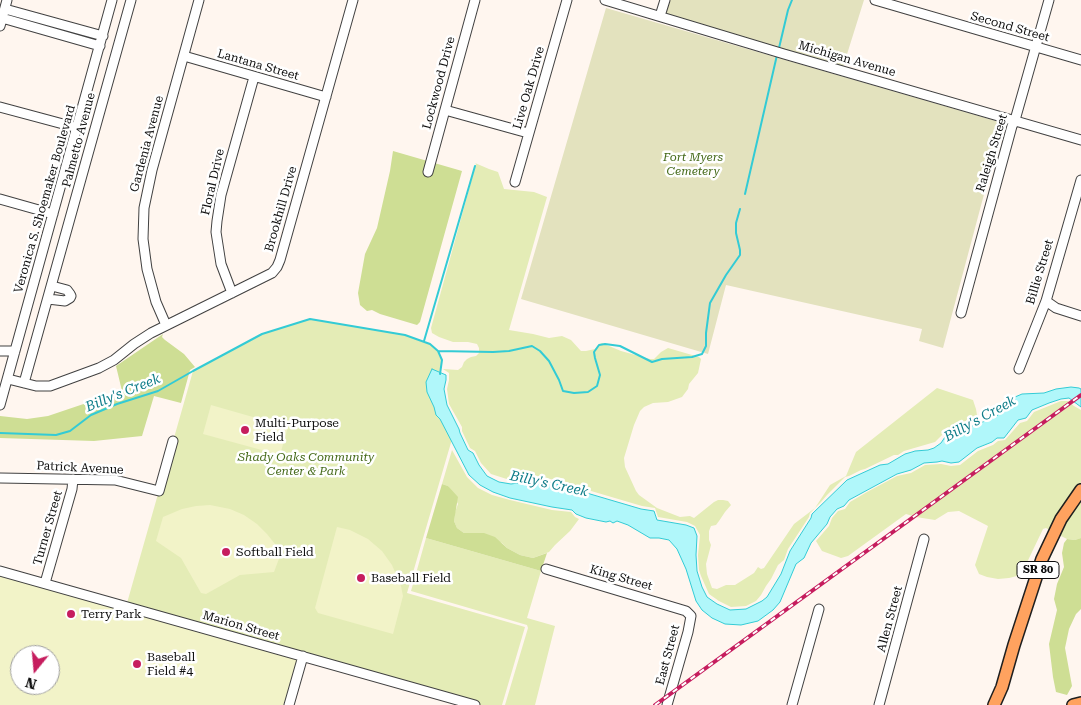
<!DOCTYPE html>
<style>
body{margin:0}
#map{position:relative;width:1081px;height:705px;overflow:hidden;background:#fff6ef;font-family:"Roboto Serif",serif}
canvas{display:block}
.north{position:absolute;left:10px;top:645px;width:50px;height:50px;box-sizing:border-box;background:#fff;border:1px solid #9f9f9f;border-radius:50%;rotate:197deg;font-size:14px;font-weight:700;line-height:20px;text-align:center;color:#0e0e0e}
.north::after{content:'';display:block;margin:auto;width:18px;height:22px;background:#c61d5e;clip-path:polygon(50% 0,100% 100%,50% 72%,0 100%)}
</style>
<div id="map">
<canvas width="1081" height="705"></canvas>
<div class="north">N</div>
</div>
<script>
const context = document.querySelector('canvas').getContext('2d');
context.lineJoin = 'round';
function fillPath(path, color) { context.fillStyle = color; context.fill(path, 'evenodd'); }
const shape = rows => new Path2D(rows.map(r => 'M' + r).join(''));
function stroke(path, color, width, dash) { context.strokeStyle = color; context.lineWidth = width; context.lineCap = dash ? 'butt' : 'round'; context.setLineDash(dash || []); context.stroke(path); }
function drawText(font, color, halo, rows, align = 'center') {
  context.font = font + ' "Roboto Serif",serif'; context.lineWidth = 5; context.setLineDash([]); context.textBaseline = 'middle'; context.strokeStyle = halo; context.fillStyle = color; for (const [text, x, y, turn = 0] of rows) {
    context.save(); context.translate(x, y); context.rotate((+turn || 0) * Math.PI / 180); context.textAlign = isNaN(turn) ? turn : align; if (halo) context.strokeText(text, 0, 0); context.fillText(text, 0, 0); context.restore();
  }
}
fillPath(shape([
 [475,163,489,169,498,172,504,189,534,192,547,197,509,330,533,334,549,338,562,336,571,340,581,351,586,351,595,349,598,345,602,343,621,351,650,359,654,359,661,352,668,348,699,357,701,359,698,373,689,384,688,389,682,397,668,402,653,403,644,407,640,411,634,425,624,458,625,467,636,491,639,495,657,508,680,517,690,516,694,518,714,502,718,500,723,500,728,501,731,505,725,512,719,521,716,525,711,526,709,531,709,540,711,545,706,564,707,574,712,588,717,589,726,585,735,585,754,573,758,567,761,569,764,568,794,524,815,508,830,485,846,476,856,452,937,388,973,400,976,409,978,421,974,423,965,422,953,426,946,431,935,442,904,451,898,455,894,455,865,469,861,470,849,476,845,477,827,495,821,502,810,513,809,517,788,549,784,560,778,565,771,579,766,586,761,595,756,601,746,606,731,607,719,601,709,594,701,576,699,570,698,555,700,535,695,526,687,522,658,517,655,508,642,506,547,478,526,479,513,481,491,474,481,463,475,451,470,448,462,431,462,427,449,404,447,389,449,380,449,373,443,369,458,370,462,367,464,362,467,359,471,357,476,356,479,353,479,348,477,344,468,342,453,342,439,337,432,333,431,328,476,164],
 [310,319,405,335,430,344,438,351,442,360,438,378,438,389,455,429,407,593,525,627,502,705,480,705,127,603,193,371,262,334],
 [1061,401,1068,401,1074,406,1081,410,1081,485,1051,531,1046,528,1043,529,1021,575,1009,578,998,579,987,577,979,574,975,565,988,526,959,511,948,512,935,520,916,517,906,514,848,556,841,558,822,551,816,541,829,526,832,518,838,511,845,509,850,502,867,492,897,476,911,473,925,465,941,464,951,466,960,465,978,451,993,445,998,441,1005,440,1020,423,1027,421,1034,412],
 [452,450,467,477,478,488,492,495,510,500,552,510,571,512,575,517,579,519,570,531,555,545,549,552,533,558,520,555,507,548,502,543,479,533,464,533,457,528,454,521,455,512,458,504,448,486,442,484],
 [1081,495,1081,538,1075,540,1067,539,1057,534],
 [426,538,541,571,527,618,555,626,535,705,505,705,528,628,527,625,411,591]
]), '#e4ecb6');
fillPath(shape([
 [393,151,462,171,420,322,417,325,380,314,372,310,367,311,360,305,358,293,365,254,377,228,390,171],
 [163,334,162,337,165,340,184,354,195,367,190,370,181,403,154,396,142,436,94,441,0,438,0,416,27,419,48,416,122,391,116,366],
 [442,484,448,486,458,497,454,521,457,528,464,533,484,533,495,537,507,548,520,555,533,558,547,553,541,571,426,538],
 [1081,538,1081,609,1076,614,1069,629,1065,648,1072,686,1067,695,1056,692,1053,677,1049,644,1057,610,1054,599,1057,584,1064,567,1062,553,1064,543,1067,539,1075,540]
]), '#cede94');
fillPath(shape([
 [667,0,864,0,843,67,663,14],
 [606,8,1003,123,943,348,919,341,922,329,726,285,708,354,521,299]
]), '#e3e2be');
fillPath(shape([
 [211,405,288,427,280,455,203,434],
 [210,505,230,509,244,515,257,524,267,534,275,544,280,556,274,572,240,575,206,594,201,593,181,558,156,541,163,517,182,509,196,506],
 [337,527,350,530,368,539,382,551,392,565,401,586,403,596,393,634,318,613,315,608],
 [0,574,298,659,285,705,0,705],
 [20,655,50,655,50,685,20,685]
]), '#f2f3c8');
const water = shape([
 [432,369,446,375,446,380,444,389,447,405,459,429,460,433,468,450,473,453,479,465,487,476,499,482,511,484,525,482,546,481,641,509,654,511,657,520,686,525,694,528,697,536,696,555,697,571,702,587,707,597,717,604,730,610,746,609,762,601,767,597,781,574,790,551,811,518,812,514,847,480,880,465,888,464,905,454,912,452,915,451,928,450,934,448,941,443,947,434,954,429,965,425,974,426,998,415,1012,402,1015,397,1022,394,1044,393,1056,389,1071,387,1079,388,1081,389,1081,407,1069,398,1061,399,1049,403,1032,410,1026,418,1018,420,1004,438,997,438,992,442,977,448,959,462,951,463,942,461,937,462,924,463,911,470,897,474,849,500,844,506,837,509,830,517,827,524,811,543,804,558,796,564,780,602,773,610,758,621,741,625,725,624,712,618,702,610,696,601,686,569,677,549,669,540,659,538,650,538,628,525,617,521,613,523,610,521,606,522,586,518,576,514,572,510,552,507,510,498,493,492,480,485,469,475,440,419,436,415,434,407,427,392,426,382,432,369]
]);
fillPath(water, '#b0f7fa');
stroke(water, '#33cbd5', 1);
stroke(shape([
 [779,48,788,10,792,0],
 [745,194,777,55],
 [424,341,475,166],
 [438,351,493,352,509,351,532,346,540,351,549,361,559,380,563,391,574,393,588,392,597,386,600,375,595,358,594,352,599,345,605,344,620,346,652,362,662,359,692,357,702,354,706,346,706,333,710,303,726,275,740,255,740,250,736,233,736,223,740,209],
 [0,433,56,435,70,431,91,415,117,404,158,391,193,371,262,334,310,319,405,335,430,344,438,351,442,360,440,374]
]), '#33cbd5', 2);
const minor = shape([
 [605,0,784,54,1081,140],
 [875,0,1081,60],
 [5,9,103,36],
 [660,16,665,0],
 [2,18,100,46],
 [0,26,7,0],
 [184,56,326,97],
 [0,107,78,128],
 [445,110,528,133],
 [428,172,475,0],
 [515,182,567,0],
 [0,199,53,214],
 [232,293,221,264,216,232,217,221,221,195,254,77],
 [48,299,65,301,70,298,71,296,70,294,67,290,52,286],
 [1046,301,1056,308,1081,316],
 [961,313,1012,126,1015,120,1049,0],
 [166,325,156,302,147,269,143,239,144,208,152,170,199,0],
 [0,351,15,351],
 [1019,369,1046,301,1081,180],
 [8,379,36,386,50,386,99,368,114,360,134,344,151,333,272,273,277,267,280,260,353,0],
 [24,383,131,0],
 [0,405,112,0],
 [0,478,115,480,159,491,173,441],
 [546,569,686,611,691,616,688,632,667,705],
 [0,571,475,705],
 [45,583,72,489,73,479],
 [289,705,303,656],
 [792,705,819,609],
 [879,705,924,539]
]);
const major = shape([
 [994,705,1002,687,1014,645,1042,559,1061,519,1081,490],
 [1073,705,1081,703]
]);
stroke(minor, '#414141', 11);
stroke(major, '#1f1f1f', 14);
stroke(minor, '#fff', 9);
stroke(major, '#ffa25f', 11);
const rail = shape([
 [655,705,1081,395]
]);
stroke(rail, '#c61d5e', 4);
stroke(rail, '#fff', 2, [5.5]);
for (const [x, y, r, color] of [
 [245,430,5,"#c61d5e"],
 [226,552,5,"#c61d5e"],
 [361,578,5,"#c61d5e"],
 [71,614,5,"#c61d5e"],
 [137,664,5,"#c61d5e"]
]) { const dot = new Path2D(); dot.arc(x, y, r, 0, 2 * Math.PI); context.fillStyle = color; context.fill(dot); stroke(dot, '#fff', 2); }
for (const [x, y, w] of [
 [1038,570,42]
]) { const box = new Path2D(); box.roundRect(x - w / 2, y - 8.5, w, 17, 4); context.fillStyle = '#fff'; context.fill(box); stroke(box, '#0e0e0e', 1); }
drawText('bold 11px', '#0e0e0e', null, [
 ["SR 80",1038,570]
]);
drawText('12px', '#0e0e0e', '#fff', [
 ["Second Street",1010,27,16],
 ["Michigan Avenue",847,59,16],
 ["Lantana Street",258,65,16],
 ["Lockwood Drive",439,83,-75],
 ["Live Oak Drive",529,88,-74],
 ["Palmetto Avenue",79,140,-75],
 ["Gardenia Avenue",147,144,-75],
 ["Raleigh Street",992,153,-73],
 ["Floral Drive",213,182,-77],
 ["Veronica S. Shoemaker Boulevard",45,199,-74],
 ["Brookhill Drive",281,209,-74],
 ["Billie Street",1040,272,-73],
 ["Patrick Avenue",80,468,3],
 ["Turner Street",48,528,-74],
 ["King Street",621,578,16],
 ["Allen Street",890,619,-75],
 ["Marion Street",241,626,16],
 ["East Street",668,655,-75]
]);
drawText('italic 12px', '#456a1a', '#fff', [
 ["Fort Myers",693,157],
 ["Cemetery",693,171],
 ["Shady Oaks Community",306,457],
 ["Center & Park",306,471]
]);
drawText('12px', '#0e0e0e', '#fff', [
 ["Multi-Purpose",255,423],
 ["Field",255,437],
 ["Softball Field",236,552],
 ["Baseball Field",371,578],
 ["Terry Park",81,614],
 ["Baseball",147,657],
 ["Field #4",147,671]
], 'left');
drawText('italic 14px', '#0f7d89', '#fff', [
 ["Billy's Creek",123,393,-22],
 ["Billy's Creek",980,419,-29],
 ["Billy's Creek",549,484,12]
]);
</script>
